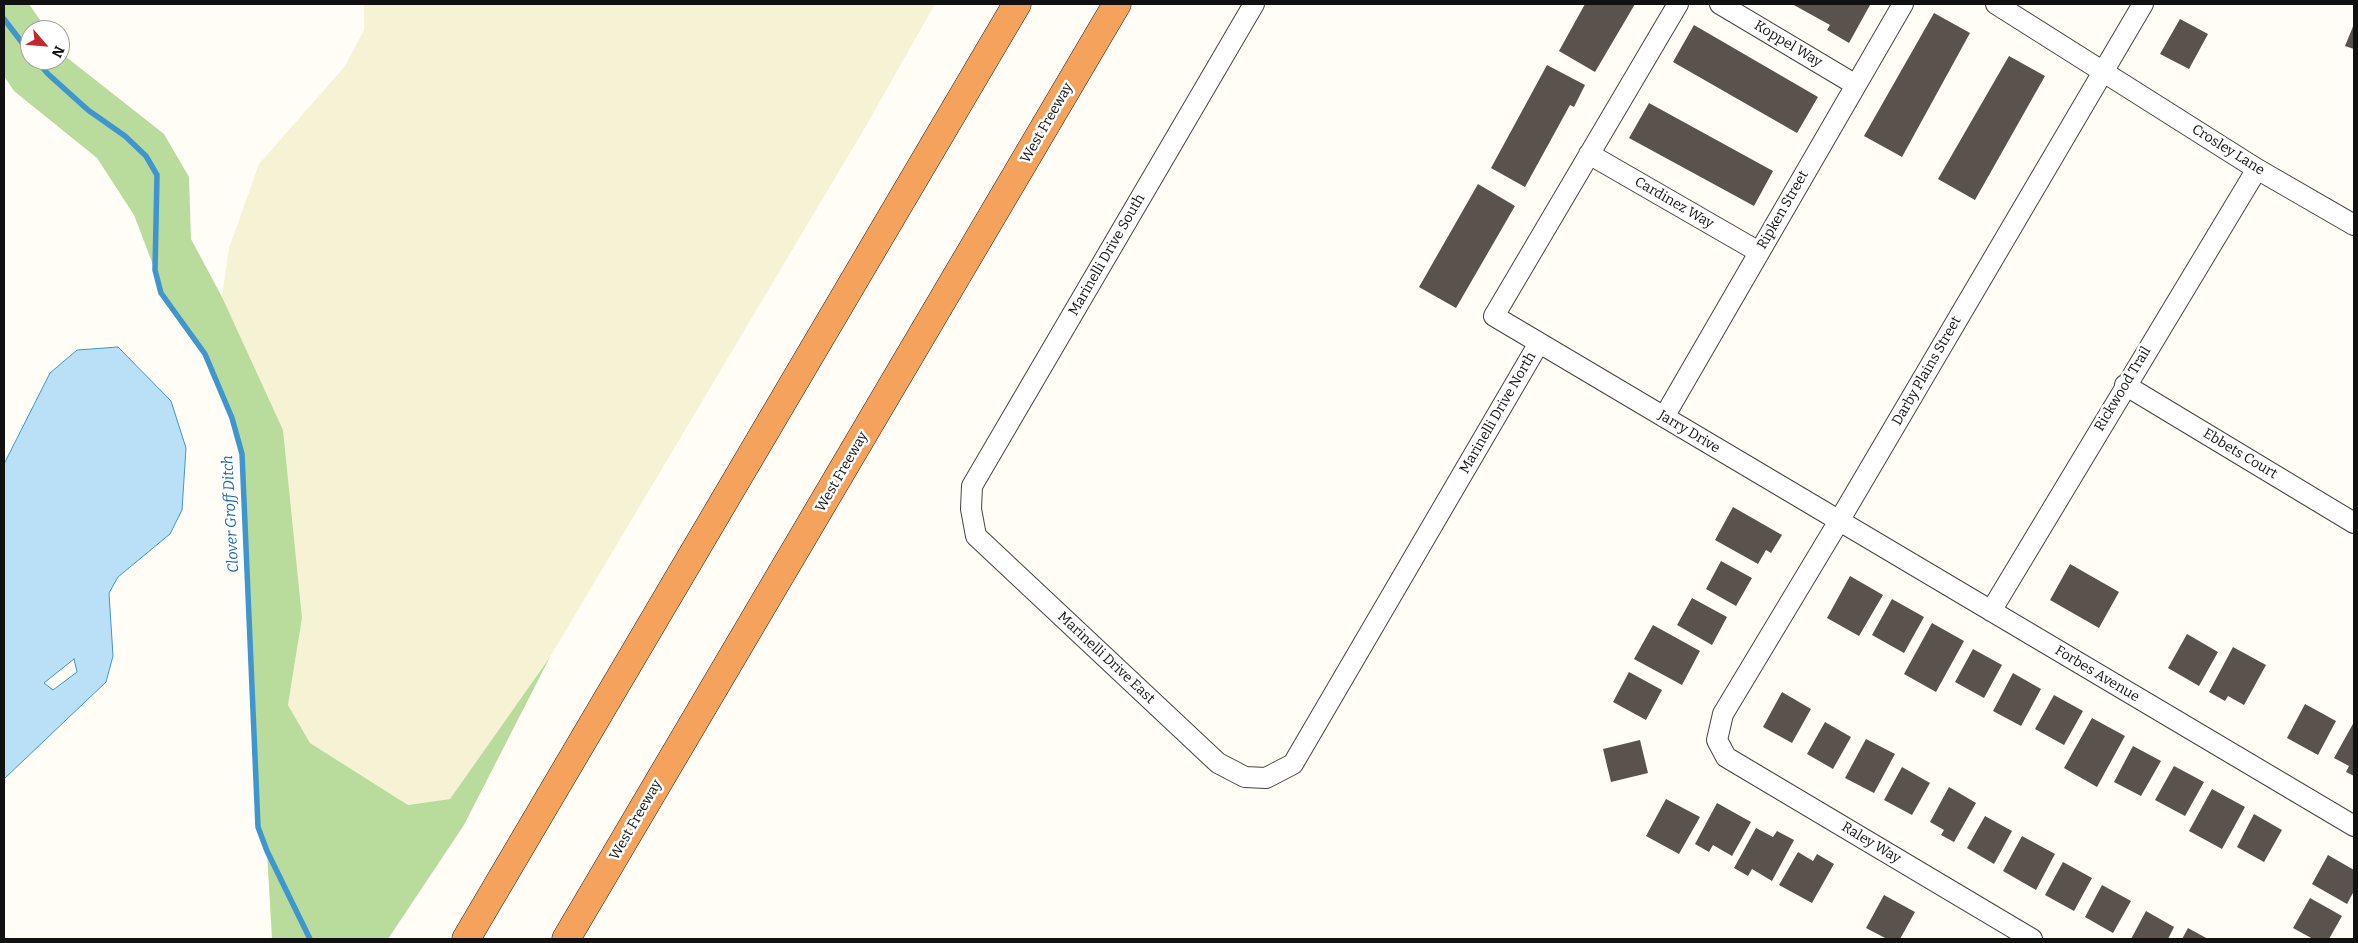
<!DOCTYPE html>
<style>
body{margin:0}
#map{position:relative;width:2358px;height:943px;overflow:hidden;background:#fffdf5;font-family:Bitter,serif}
canvas{display:block}
.frame{position:absolute;inset:0;border:5px solid #111;pointer-events:none}
.north{position:absolute;left:20px;top:20px;width:50px;height:50px;box-sizing:border-box;background:#fff;border:1px solid #a0a0a0;border-radius:50%;rotate:117deg;font-size:14px;font-weight:700;line-height:20px;text-align:center;color:#111}
.north::after{content:'';display:block;margin:auto;width:18px;height:22px;background:#c4262e;clip-path:polygon(50% 0,100% 100%,50% 72%,0 100%)}
</style>
<div id="map">
<canvas width="2358" height="943"></canvas>
<div class="frame"></div>
<div class="north">N</div>
</div>
<script>
const context = document.querySelector('canvas').getContext('2d');
context.lineJoin = 'round';
function fillPath(path, color) { context.fillStyle = color; context.fill(path, 'evenodd'); }
const shape = rows => new Path2D(rows.map(r => 'M' + r).join(''));
function stroke(path, color, width, dash) { context.strokeStyle = color; context.lineWidth = width; context.lineCap = dash ? 'butt' : 'round'; context.setLineDash(dash || []); context.stroke(path); }
function drawText(font, color, halo, rows, align = 'center') {
  context.font = font + ' Bitter,serif'; context.lineWidth = 5; context.setLineDash([]); context.textBaseline = 'middle'; context.strokeStyle = halo; context.fillStyle = color; for (const [text, x, y, turn = 0] of rows) {
    context.save(); context.translate(x, y); context.rotate((+turn || 0) * Math.PI / 180); context.textAlign = isNaN(turn) ? turn : align; if (halo) context.strokeText(text, 0, 0); context.fillText(text, 0, 0); context.restore();
  }
}
fillPath(shape([
 [364,4,935,4,866,126,550,657,450,799,408,805,310,743,288,705,302,618,222,297,229,248,259,164,345,66,364,30]
]), '#f6f3d4');
fillPath(shape([
 [4,4,29,4,47,30,30,30,30,60,60,60,60,49,65,56,164,134,189,177,191,239,222,297,283,430,302,618,288,705,310,743,408,805,450,799,550,657,464,825,388,939,272,939,267,852,258,827,242,454,232,418,205,354,161,293,155,270,134,215,97,158,14,91,4,76]
]), '#b9dc9c');
const water = shape([
 [118,347,171,401,186,448,182,510,170,534,118,577,109,593,113,656,106,682,4,779,4,464,50,373,77,350,118,347],
 [74,659,77,672,53,690,44,683,74,659]
]);
fillPath(water, '#b9e0f7');
stroke(water, '#3f96cf', 1);
stroke(shape([
 [4,19,30,53],
 [36,60,48,74,88,110,125,136,146,156,157,175,155,270,161,293,205,354,232,418,242,454,258,827,267,851,310,939]
]), '#3f96cf', 5.5);
fillPath(shape([
 [1585,4,1635,4,1595,72,1559,51],
 [1792,4,1868,4,1870,5,1849,43,1827,30,1830,25],
 [1934,13,1970,33,1902,157,1864,136],
 [2180,19,2208,34,2189,69,2160,54],
 [2354,24,2354,49,2345,46],
 [1694,25,1818,97,1797,133,1673,62],
 [2009,56,2045,76,1975,200,1938,179],
 [1547,65,1585,85,1574,107,1570,105,1525,187,1491,168],
 [1649,103,1773,171,1754,206,1629,138],
 [1478,184,1515,206,1456,308,1419,287],
 [1733,507,1782,535,1771,553,1766,550,1758,564,1715,540],
 [1721,561,1752,578,1736,606,1706,589],
 [2070,564,2119,592,2099,628,2050,600],
 [1850,576,1883,595,1859,636,1827,618],
 [1692,598,1727,617,1712,645,1677,625],
 [1892,599,1924,617,1904,653,1872,635],
 [1932,623,1964,641,1936,692,1904,674],
 [1653,625,1700,651,1682,685,1634,659],
 [2187,634,2218,652,2199,686,2168,668],
 [2233,647,2266,665,2244,705,2228,696,2225,701,2209,692],
 [1973,649,2002,665,1984,698,1955,682],
 [1629,672,1662,690,1646,720,1613,702],
 [2013,673,2041,689,2021,726,1993,711],
 [1782,692,1811,709,1792,743,1763,727],
 [2054,695,2083,711,2064,745,2035,729],
 [2305,704,2336,721,2318,755,2287,738],
 [2092,718,2125,736,2097,787,2064,768],
 [1825,722,1851,737,1833,769,1807,754],
 [2354,722,2354,776,2346,772,2349,766,2334,758],
 [1866,739,1895,754,1874,793,1845,778],
 [1640,740,1648,773,1611,782,1603,749],
 [2133,746,2161,761,2141,796,2114,782],
 [2174,766,2204,782,2185,816,2155,800],
 [1902,767,1930,783,1912,815,1884,800],
 [1949,787,1976,803,1954,842,1941,835,1944,830,1930,822],
 [2212,789,2245,807,2222,849,2189,831],
 [1666,799,1700,817,1679,854,1646,836],
 [1717,803,1751,822,1732,856,1713,845,1709,852,1695,844],
 [2254,814,2282,830,2264,862,2237,847],
 [1985,816,2012,831,1994,864,1967,848],
 [1756,828,1773,837,1777,831,1794,840,1772,881,1752,869,1748,876,1734,868],
 [2022,836,2055,854,2036,890,2003,871],
 [1798,852,1813,861,1817,854,1834,864,1812,903,1779,885],
 [2328,855,2354,870,2354,891,2347,904,2312,884],
 [2063,862,2092,878,2074,911,2045,895],
 [2102,885,2131,901,2113,933,2085,917],
 [1884,895,1915,912,1900,939,1887,939,1866,928],
 [2310,898,2342,916,2329,939,2313,939,2293,928],
 [2146,911,2174,927,2168,939,2131,939],
 [2188,928,2208,939,2182,939]
]), '#5a524d');
const minor = shape([
 [1254,4,972,486,971,509,976,536,1218,763,1245,777,1266,778,1293,764,1539,343],
 [1678,4,1494,316,2354,826],
 [1720,4,1856,85],
 [1996,4,2257,169,2354,225],
 [1589,154,1759,252],
 [2125,385,2354,523],
 [1664,417,1903,4],
 [1991,611,2257,169],
 [2032,939,1726,757,1717,740,1723,714,1839,521,2143,4]
]);
const motorway = shape([
 [466,939,1017,4],
 [566,939,1117,4]
]);
stroke(minor, '#444', 22);
stroke(motorway, '#222', 29);
stroke(minor, '#fff', 20);
stroke(motorway, '#f5a25d', 28);
drawText('14px', '#111', '#fff', [
 ["Koppel Way",1788,44,31],
 ["West Freeway",1047,123,-60],
 ["Crosley Lane",2228,150,32],
 ["Cardinez Way",1674,203,30],
 ["Ripken Street",1783,210,-60],
 ["Marinelli Drive South",1107,255,-60],
 ["Darby Plains Street",1927,371,-60],
 ["Rickwood Trail",2123,389,-59],
 ["Marinelli Drive North",1498,413,-60],
 ["Jarry Drive",1689,432,31],
 ["Ebbets Court",2240,454,31],
 ["West Freeway",842,472,-60],
 ["Marinelli Drive East",1106,658,43],
 ["Forbes Avenue",2097,674,31],
 ["West Freeway",636,820,-60],
 ["Raley Way",1871,843,31]
]);
drawText('italic 15px', '#1768a6', '#fff', [
 ["Clover Groff Ditch",231,514,-93]
]);
</script>
